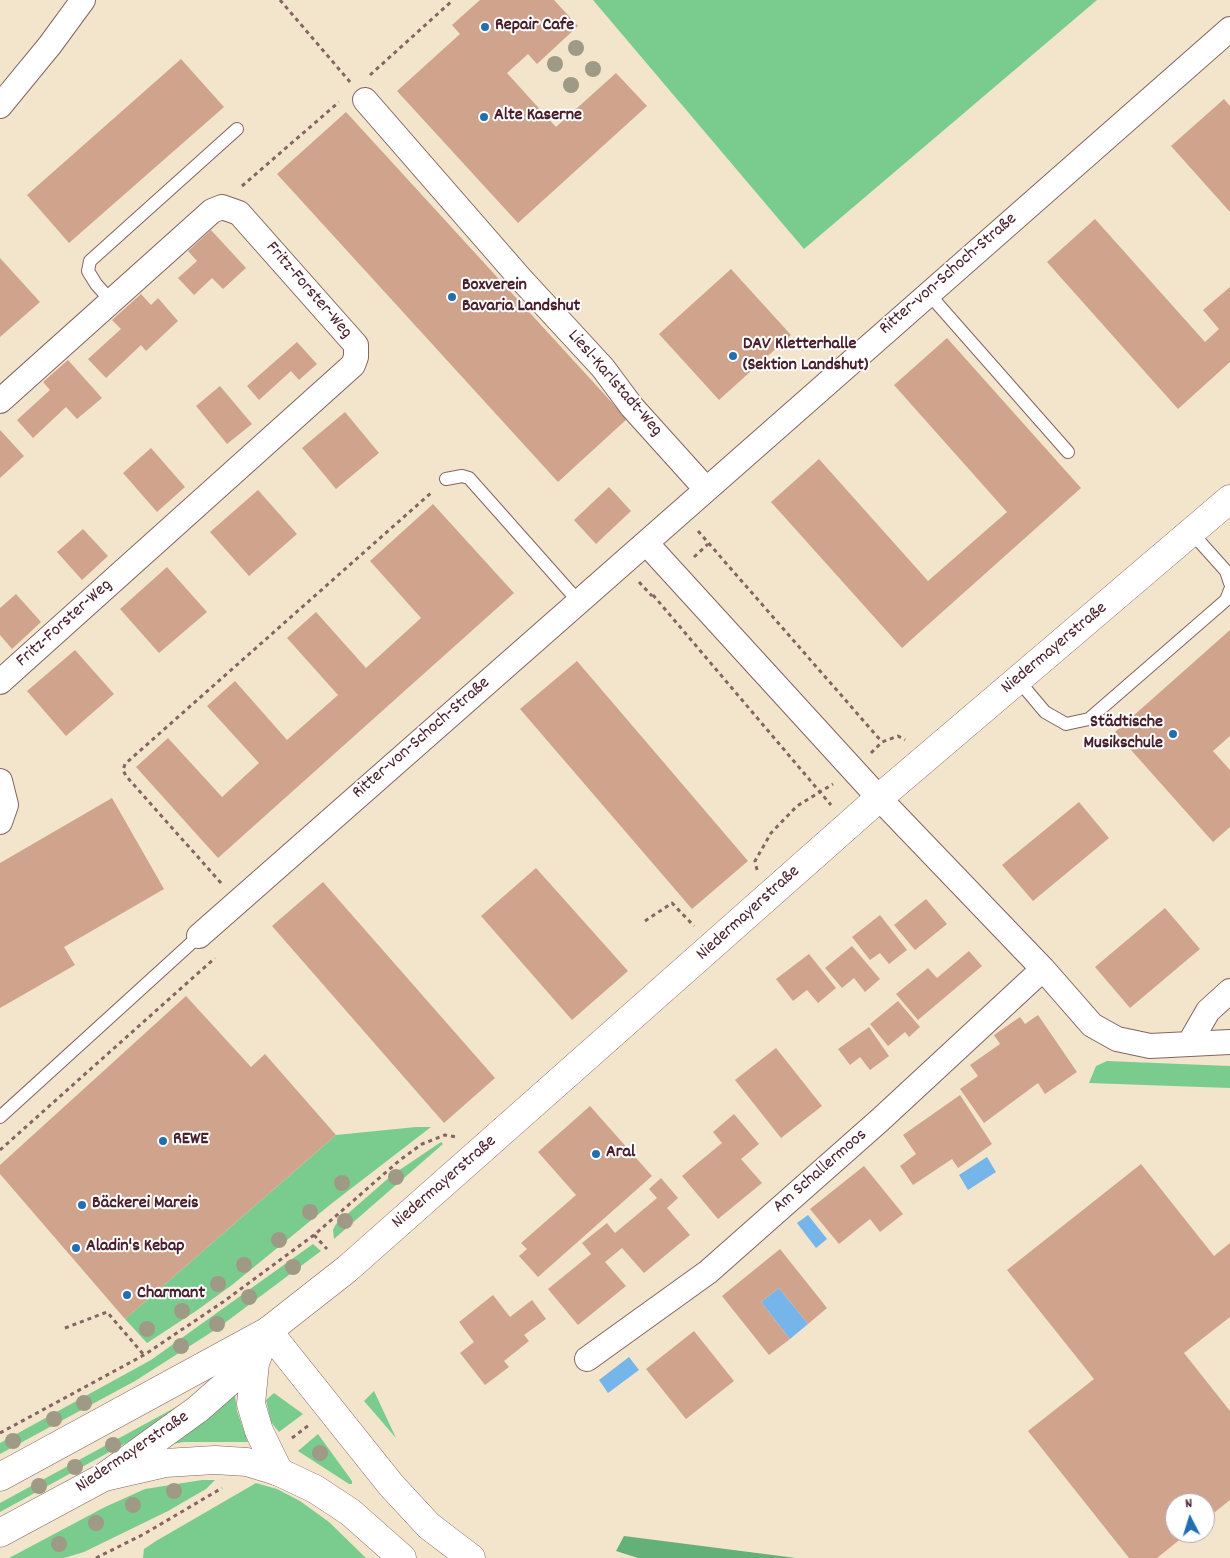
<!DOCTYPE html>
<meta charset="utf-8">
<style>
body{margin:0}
#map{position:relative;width:1230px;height:1558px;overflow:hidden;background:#f2e5cb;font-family:Dekko,sans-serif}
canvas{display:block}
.north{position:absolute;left:1165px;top:1493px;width:50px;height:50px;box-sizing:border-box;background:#fff;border:1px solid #b7a5aa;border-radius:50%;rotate:355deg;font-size:14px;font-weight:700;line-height:20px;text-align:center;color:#4a1f2b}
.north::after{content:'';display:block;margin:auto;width:18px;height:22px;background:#1f6fb2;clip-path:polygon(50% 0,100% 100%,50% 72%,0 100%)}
</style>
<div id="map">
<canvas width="1230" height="1558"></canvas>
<div class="north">N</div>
</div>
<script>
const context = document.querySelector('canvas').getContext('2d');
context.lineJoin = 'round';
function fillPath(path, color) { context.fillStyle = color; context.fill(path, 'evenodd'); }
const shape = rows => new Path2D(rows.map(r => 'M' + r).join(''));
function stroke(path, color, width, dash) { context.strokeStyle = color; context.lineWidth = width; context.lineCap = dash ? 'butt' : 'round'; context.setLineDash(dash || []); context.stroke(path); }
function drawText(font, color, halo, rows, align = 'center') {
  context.font = font + ' Dekko,sans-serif'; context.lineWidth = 4; context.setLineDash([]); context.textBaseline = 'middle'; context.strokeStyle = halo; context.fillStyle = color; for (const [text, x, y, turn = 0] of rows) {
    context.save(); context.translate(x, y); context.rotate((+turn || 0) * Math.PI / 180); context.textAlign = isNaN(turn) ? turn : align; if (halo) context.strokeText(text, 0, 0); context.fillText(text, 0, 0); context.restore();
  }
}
fillPath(shape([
 [593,0,1097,0,804,249],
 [1107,1061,1230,1066,1230,1088,1089,1083,1096,1066],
 [416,1127,431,1127,331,1204,232,1285,196,1311,147,1343,125,1319,336,1135],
 [441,1142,443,1144,334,1239,333,1230,336,1224,392,1175],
 [313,1244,321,1251,218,1328,135,1381,0,1454,0,1443,151,1360],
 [374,1391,396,1438,364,1401],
 [274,1393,303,1414,279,1432,271,1422,266,1400],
 [235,1395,237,1411,248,1442,184,1442,167,1445],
 [189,1400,195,1405,0,1512,0,1503],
 [318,1434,352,1481,352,1484,349,1484,298,1451],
 [202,1480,215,1480,206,1489,168,1511,84,1552,64,1558,9,1558,105,1507,145,1489],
 [256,1483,277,1489,300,1501,329,1522,366,1558,143,1558,144,1549,156,1541]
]), '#7acc8e');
fillPath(shape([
 [624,1536,796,1558,638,1558,616,1551]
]), '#63b079');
fillPath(shape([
 [987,1157,996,1172,968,1190,959,1175],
 [808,1215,827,1239,816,1248,797,1223],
 [779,1288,808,1324,790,1339,761,1302],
 [629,1357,639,1370,608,1393,599,1380]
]), '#76b5ea');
fillPath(shape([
 [480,0,554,0,578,26,537,64,528,54,507,73,556,127,616,73,647,106,518,223,397,91,460,34,452,25],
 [181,59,224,107,69,243,27,195],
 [1224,99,1230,106,1230,212,1171,146],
 [346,112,627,419,558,482,277,174],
 [1095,219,1205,342,1219,329,1203,310,1230,287,1230,362,1178,409,1047,262],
 [211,230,246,268,223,289,212,278,194,295,178,278,197,261,188,251],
 [0,258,40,302,0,337],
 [731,269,791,335,719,400,659,334],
 [141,294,151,305,158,298,178,321,146,351,141,345,106,378,88,359,121,329,112,320],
 [947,338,1081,488,902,648,771,502,819,459,928,581,1007,512,894,385],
 [297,342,317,364,299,380,291,371,259,400,247,386],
 [68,360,102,398,77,419,66,407,33,438,17,420,50,390,43,382],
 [220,386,252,424,227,444,196,406],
 [345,412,379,453,336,489,302,448],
 [0,430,24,456,0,478],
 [151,448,185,487,157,512,123,473],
 [609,487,631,511,596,544,574,520],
 [258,490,297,534,249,576,210,532],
 [433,504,514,593,218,858,136,767,168,738,222,797,259,763,207,706,235,681,287,740,338,695,287,638,316,612,366,668,421,618,370,561],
 [83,529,108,556,82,580,57,552],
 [167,567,207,612,159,653,120,609],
 [16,594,41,622,12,649,0,635,0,608],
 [1230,630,1230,736,1213,751,1230,770,1230,827,1213,842,1115,732],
 [75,650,114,694,66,736,27,691],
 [577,661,748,861,692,909,520,709],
 [112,798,164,889,64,947,75,965,0,1008,0,863],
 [1079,802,1109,838,1033,901,1002,865],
 [536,868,628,971,572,1020,481,916],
 [323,882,495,1078,444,1123,272,926],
 [926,899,947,924,915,950,894,925],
 [1165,908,1200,949,1130,1008,1095,967],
 [880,915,907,950,889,964,880,953,870,960,852,937],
 [852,946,880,979,865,992,854,978,842,988,825,968],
 [969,951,982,966,918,1020,896,994,928,968,937,978],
 [809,954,836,988,818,1003,807,990,793,1001,776,979],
 [186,996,251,1067,265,1054,336,1135,125,1319,0,1174,0,1165],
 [898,1001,920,1027,909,1037,905,1032,888,1046,870,1024],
 [1038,1015,1077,1072,1045,1094,1038,1083,984,1123,960,1089,978,1076,970,1065,1000,1044,994,1035,1020,1017,1025,1024],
 [869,1027,889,1056,870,1070,860,1057,850,1065,838,1049],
 [776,1048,822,1106,781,1138,735,1080],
 [960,1095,992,1144,958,1168,952,1159,913,1185,900,1166,916,1154,903,1135],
 [590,1106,652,1176,538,1277,519,1256,527,1249,521,1243,576,1195,538,1152],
 [734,1114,759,1144,741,1159,762,1183,718,1219,682,1176,722,1143,713,1132],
 [1141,1164,1214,1256,1230,1243,1230,1317,1184,1353,1230,1411,1230,1500,1205,1520,1205,1503,1175,1503,1175,1533,1188,1533,1157,1558,1129,1558,1028,1431,1094,1379,1007,1270],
 [864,1166,903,1214,880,1232,870,1219,839,1244,810,1209],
 [661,1178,678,1198,667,1208,690,1235,644,1273,622,1248,605,1262,626,1286,578,1325,548,1289,591,1254,582,1243,607,1223,615,1233,657,1198,649,1189],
 [780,1249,827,1308,808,1324,779,1288,761,1302,790,1339,769,1355,722,1296],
 [493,1295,510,1317,532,1300,546,1319,524,1335,529,1341,504,1361,509,1367,485,1385,460,1353,474,1342,459,1322],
 [694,1331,734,1381,686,1419,646,1369]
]), '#d0a38c');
const lane = shape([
 [928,293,1068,452],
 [112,302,96,284,88,271,90,261,237,129],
 [446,479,462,476,469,478,579,602],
 [1191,532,1226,571,1230,583],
 [1018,680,1045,712,1066,724,1089,719,1226,600,1230,590],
 [0,1117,199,936]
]);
const street = shape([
 [365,100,520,278,603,368,632,407,705,488],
 [0,106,50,45,83,0],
 [0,401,212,211,222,207,239,213,356,345,356,357,353,365,0,682],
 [647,544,879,798,1043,969,1092,1025,1117,1039,1150,1046,1230,1042],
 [0,781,6,805,0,822],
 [199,936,1230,29],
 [1189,1044,1208,1011,1230,991],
 [587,1359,708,1272,880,1120,1043,969]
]);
const secondary = shape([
 [260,1350,255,1363,251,1404,259,1431,279,1472],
 [104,1477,198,1409,239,1373,268,1331,347,1269,879,798,1230,499]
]);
const primary = shape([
 [0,1477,268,1331,391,1485,429,1526,471,1558],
 [0,1533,104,1477,165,1463,215,1460,247,1462,279,1472,315,1489,350,1512,402,1558]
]);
stroke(lane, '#856463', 14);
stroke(street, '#856463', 26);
stroke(secondary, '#856463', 29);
stroke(primary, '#856463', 29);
stroke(shape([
 [280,0,350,82],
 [370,75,453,0],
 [242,186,339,102],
 [698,531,882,742],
 [694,557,708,544],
 [639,582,652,596],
 [653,595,831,805],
 [871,753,882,742,898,736,905,740],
 [757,870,755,861,771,833,797,806,833,784],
 [221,883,126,776,123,770,125,764,432,492],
 [645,921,672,903,694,926],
 [0,1150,215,958],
 [314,1235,327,1249],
 [65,1328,107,1312,144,1355],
 [0,1433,144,1355,223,1302,314,1235,400,1160,422,1144,445,1135,456,1137],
 [292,1438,309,1425],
 [96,1558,144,1534,222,1488]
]), '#856463', 3, [4, 4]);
stroke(lane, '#fff', 12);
stroke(street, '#fff', 24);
stroke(secondary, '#fff', 28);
stroke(primary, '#fff', 28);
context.fillStyle = '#9f9a86';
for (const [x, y] of [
 [576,48],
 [555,64],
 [593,69],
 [571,85],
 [396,1177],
 [342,1183],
 [310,1212],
 [345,1221],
 [279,1240],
 [244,1265],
 [293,1267],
 [218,1284],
 [249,1297],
 [182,1311],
 [217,1324],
 [147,1329],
 [181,1346],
 [84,1403],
 [54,1419],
 [13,1441],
 [113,1445],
 [320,1453],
 [75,1467],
 [39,1486],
 [174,1491],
 [133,1505],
 [96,1523],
 [59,1544]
]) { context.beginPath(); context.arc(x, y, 8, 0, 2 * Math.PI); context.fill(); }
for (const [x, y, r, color] of [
 [485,27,5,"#1f6fb2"],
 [484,117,5,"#1f6fb2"],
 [452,297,5,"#1f6fb2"],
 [733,356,5,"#1f6fb2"],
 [1173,734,5,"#1f6fb2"],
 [163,1141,5,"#1f6fb2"],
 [596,1154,5,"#1f6fb2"],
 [82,1205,5,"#1f6fb2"],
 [76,1248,5,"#1f6fb2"],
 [127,1295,5,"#1f6fb2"]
]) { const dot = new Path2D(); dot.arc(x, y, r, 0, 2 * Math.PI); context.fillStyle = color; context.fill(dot); stroke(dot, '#fff', 2); }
drawText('bold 18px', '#4a1f2b', '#fff', [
 ["Repair Cafe",495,27],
 ["Alte Kaserne",494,117],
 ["Boxverein",462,287],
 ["Bavaria Landshut",462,308],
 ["DAV Kletterhalle",743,346],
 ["(Sektion Landshut)",743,367],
 ["Städtische",1163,724,"right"],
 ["Musikschule",1163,745,"right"],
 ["REWE",173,1141],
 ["Aral",606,1154],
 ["Bäckerei Mareis",92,1205],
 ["Aladin's Kebap",86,1248],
 ["Charmant",137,1295]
], 'left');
drawText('18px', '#4a1f2b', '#fff', [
 ["Ritter-von-Schoch-Straße",949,275,-41],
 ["Fritz-Forster-Weg",308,291,49],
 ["Liesl-Karlstadt-Weg",614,384,49],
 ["Fritz-Forster-Weg",65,624,-42],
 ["Niedermayerstraße",1055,649,-40],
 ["Ritter-von-Schoch-Straße",422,739,-41],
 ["Niedermayerstraße",749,914,-42],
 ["Am Schallermoos",821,1172,-41],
 ["Niedermayerstraße",445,1183,-41],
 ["Niedermayerstraße",133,1453,-34]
]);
</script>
